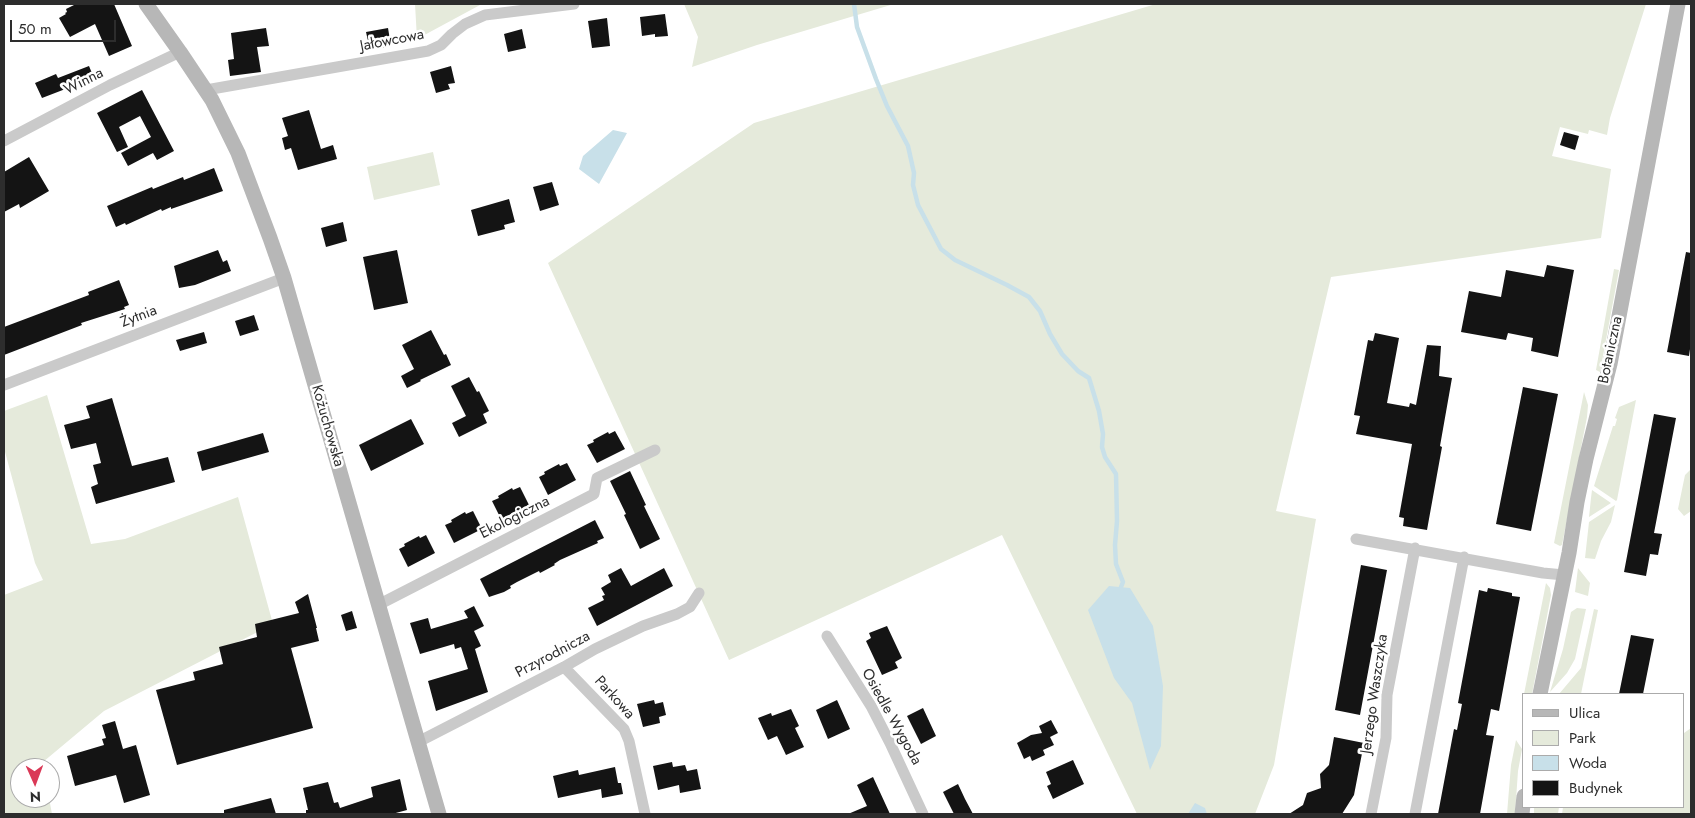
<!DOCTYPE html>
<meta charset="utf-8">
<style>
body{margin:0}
#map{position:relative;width:1695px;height:818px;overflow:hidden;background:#fff;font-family:Jost,sans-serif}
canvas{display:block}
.frame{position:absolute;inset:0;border:5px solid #2d2d2d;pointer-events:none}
.legend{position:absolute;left:1522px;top:693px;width:162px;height:115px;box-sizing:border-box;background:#fff;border:1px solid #ababab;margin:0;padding:6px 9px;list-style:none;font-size:15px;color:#2d2d2d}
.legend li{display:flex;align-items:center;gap:10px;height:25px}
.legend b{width:25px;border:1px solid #ababab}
.north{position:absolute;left:10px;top:758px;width:50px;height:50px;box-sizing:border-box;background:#fff;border:1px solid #ababab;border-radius:50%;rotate:178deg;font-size:14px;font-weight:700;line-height:20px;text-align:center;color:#2d2d2d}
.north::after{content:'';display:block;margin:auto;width:18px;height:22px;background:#da3957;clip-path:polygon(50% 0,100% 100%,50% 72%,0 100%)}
.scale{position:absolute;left:10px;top:20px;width:106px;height:22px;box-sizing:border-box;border:2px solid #2d2d2d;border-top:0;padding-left:6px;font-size:15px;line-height:18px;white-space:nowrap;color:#2d2d2d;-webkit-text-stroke:4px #fff;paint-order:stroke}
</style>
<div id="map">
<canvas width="1695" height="818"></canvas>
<div class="frame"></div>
<ul class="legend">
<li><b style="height:6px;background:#b7b7b7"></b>Ulica</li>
<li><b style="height:14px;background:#e5eadb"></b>Park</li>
<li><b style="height:14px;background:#c8e0e9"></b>Woda</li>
<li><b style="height:14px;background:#141414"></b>Budynek</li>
</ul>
<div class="north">N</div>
<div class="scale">50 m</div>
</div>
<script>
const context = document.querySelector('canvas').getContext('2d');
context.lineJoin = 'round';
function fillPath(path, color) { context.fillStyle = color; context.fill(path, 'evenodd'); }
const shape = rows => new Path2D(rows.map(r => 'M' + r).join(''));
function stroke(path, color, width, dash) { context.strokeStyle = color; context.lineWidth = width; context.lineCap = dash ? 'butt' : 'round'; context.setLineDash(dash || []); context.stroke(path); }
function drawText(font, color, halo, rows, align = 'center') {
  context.font = font + ' Jost,sans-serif'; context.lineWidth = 5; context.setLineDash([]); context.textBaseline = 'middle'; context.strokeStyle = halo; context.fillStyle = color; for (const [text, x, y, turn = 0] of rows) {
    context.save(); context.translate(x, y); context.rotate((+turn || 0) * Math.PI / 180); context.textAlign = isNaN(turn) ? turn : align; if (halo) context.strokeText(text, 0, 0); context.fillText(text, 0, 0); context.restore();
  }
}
fillPath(shape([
 [415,4,493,4,480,5,417,39],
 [684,4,894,4,757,45,692,67,698,37],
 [1156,4,1646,4,1610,118,1607,135,1589,130,1588,134,1560,127,1552,156,1611,169,1601,238,1331,277,1276,511,1316,519,1274,765,1255,814,1137,814,1002,535,729,660,548,263,754,123],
 [433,152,440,185,374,200,367,167],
 [1614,269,1619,270,1600,372,1596,370],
 [1584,392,1588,405,1587,417,1562,545,1560,546,1554,543],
 [47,395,91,544,125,539,238,497,273,624,104,711,43,762,44,768,20,768,20,798,49,798,52,814,4,814,4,595,43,580,35,563,4,448,4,411],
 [1636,400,1617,500,1616,501,1594,486,1613,426,1615,426,1617,419,1615,418,1619,407],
 [1691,469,1691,511,1684,516,1678,509,1685,475],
 [1592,490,1611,503,1589,517,1591,498],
 [1615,505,1611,522,1601,541,1595,559,1585,558,1589,522],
 [1578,568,1590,583,1588,596,1575,592],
 [1546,583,1550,588,1551,595,1545,627,1532,694,1524,694],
 [1577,608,1586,609,1575,659,1567,673,1550,692,1563,649,1571,612],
 [1594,609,1598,610,1581,694,1559,694,1581,668],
 [1691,728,1691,814,1562,814,1563,807,1684,807,1684,733],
 [1516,740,1522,749,1518,771,1515,814,1507,814,1511,765],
 [1534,807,1559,807,1558,814,1534,814]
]), '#e5eadb');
fillPath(shape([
 [613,130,627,133,599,184,579,169,583,156],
 [1109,586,1130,588,1153,626,1163,686,1161,746,1150,770,1132,703,1114,678,1088,610],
 [1195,803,1205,808,1207,814,1188,814]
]), '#c8e0e9');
stroke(shape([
 [854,4,857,27,876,79,887,106,908,146,914,173,913,185,918,205,941,249,955,260,1007,285,1029,297,1040,311,1050,334,1062,354,1078,371,1089,378,1099,411,1103,434,1102,447,1105,457,1116,474,1117,521,1115,545,1116,564,1123,582,1121,587]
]), '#c8e0e9', 4.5);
fillPath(shape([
 [76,4,114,4,132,46,109,56,95,24,70,37,59,18,66,14,65,13,67,12,66,9],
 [665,14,668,36,655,37,655,34,642,36,640,17],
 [607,18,610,46,592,48,588,21],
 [266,28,269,46,257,47,261,72,230,76,228,60,234,59,231,33],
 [388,28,391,46,370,50,366,32],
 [522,29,526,48,508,52,504,34],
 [89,66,94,78,42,98,35,83,56,74,58,78],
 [451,66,455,83,448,84,450,89,436,93,430,72],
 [142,90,174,151,157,160,153,153,128,166,121,153,151,137,140,116,119,127,128,147,117,152,97,113],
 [309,110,321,149,333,145,337,159,298,170,291,148,285,150,282,138,288,136,282,118],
 [1564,132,1579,136,1575,150,1560,145],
 [29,157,49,191,20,208,19,204,4,212,4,172],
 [214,168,223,191,171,209,171,207,162,211,161,209,126,225,125,223,116,227,107,206,152,187,153,189,183,177,184,180],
 [552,182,559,205,540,211,533,187],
 [509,199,515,222,504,225,505,229,478,236,471,210],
 [343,222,347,241,326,247,321,228],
 [218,250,223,262,227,260,231,271,195,285,179,288,174,266],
 [397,250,408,303,374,310,363,257],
 [1686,252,1691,253,1691,342,1689,356,1667,352],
 [1547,265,1574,270,1558,357,1531,351,1533,338,1508,333,1506,340,1461,332,1469,291,1501,297,1506,270,1544,277],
 [119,280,129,305,124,307,125,309,81,323,82,325,4,355,4,327,89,295,88,292],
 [254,315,259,330,240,336,235,321],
 [431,330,444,355,446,354,451,365,420,380,421,381,407,388,401,376,414,369,402,345],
 [204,332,207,343,180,351,176,340],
 [1375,333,1399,338,1387,403,1409,407,1410,403,1416,405,1427,345,1441,346,1439,376,1452,378,1440,446,1442,447,1427,530,1403,526,1404,518,1399,517,1412,444,1356,434,1360,416,1354,415,1368,340,1373,341],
 [469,377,477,392,479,391,489,411,483,414,487,423,459,437,452,423,466,416,451,386],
 [1523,387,1558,394,1531,531,1496,524],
 [112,398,132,466,168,457,175,482,96,504,91,487,98,484,93,465,101,463,96,443,71,449,64,425,90,418,86,406],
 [1654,414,1676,418,1654,533,1662,534,1658,555,1650,554,1646,576,1624,572],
 [411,419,424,444,371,471,359,445],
 [615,431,625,449,597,463,587,445,594,442,593,440,608,432,609,434],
 [263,433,269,452,202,471,197,452],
 [567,463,576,480,548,495,539,477,545,474,544,472,559,464,560,466],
 [630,471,646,505,644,506,660,539,640,549,624,515,626,514,610,481],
 [520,487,529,505,501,519,492,501,499,498,498,496,512,488,513,490],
 [473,511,482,529,454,543,445,525,452,522,451,520,465,512,466,514],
 [595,520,604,538,597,541,598,543,560,560,554,564,555,565,540,573,539,571,517,582,510,586,511,588,504,592,489,597,480,579],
 [426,535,435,553,408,567,399,549,405,546,404,544,419,536,420,538],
 [1361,565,1387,570,1360,715,1335,710],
 [621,568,631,586,664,568,673,586,597,626,588,608,604,600,602,596,605,595,601,588,611,582,608,575],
 [1488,588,1512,593,1512,596,1520,597,1499,711,1491,709,1486,735,1494,736,1480,814,1438,814,1454,729,1457,730,1462,704,1458,703,1479,590,1487,592],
 [308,594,317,628,316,628,319,641,291,648,313,728,177,765,156,690,195,680,193,672,223,664,219,647,257,637,255,624,299,613,295,602],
 [474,606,484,626,474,631,481,646,475,649,488,692,436,711,428,681,468,669,461,647,455,649,454,644,420,654,410,623,428,618,431,629,468,618,464,611],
 [352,611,357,628,346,631,341,615],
 [887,626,902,658,895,662,898,668,882,675,866,641,871,638,869,633],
 [1631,635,1654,639,1643,694,1619,694],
 [654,700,655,704,663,702,666,715,659,717,660,723,643,727,637,704],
 [837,700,850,729,828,739,816,710],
 [923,708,936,736,921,744,907,716],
 [791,709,799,726,795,728,804,747,786,755,777,736,768,740,758,718,771,713,772,716],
 [1051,720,1058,733,1050,737,1054,745,1043,750,1045,755,1032,761,1030,756,1024,759,1017,743,1031,735,1042,733,1039,726],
 [115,721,123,749,136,745,150,795,124,803,116,775,75,786,67,756,104,745,102,739,106,738,102,725],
 [1334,737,1364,743,1354,795,1342,814,1289,814,1303,805,1307,793,1321,788,1320,774,1329,765],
 [1073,760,1084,784,1053,799,1047,786,1051,784,1046,772],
 [672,762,673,767,685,765,687,771,697,769,701,789,680,793,679,785,658,790,653,766],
 [615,767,618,783,621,783,623,794,602,798,601,789,558,798,553,776,578,770,579,775],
 [873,777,890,814,848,814,867,806,857,785],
 [400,779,407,810,392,814,306,814,306,810,308,810,303,788,328,782,334,803,338,802,340,808,373,797,371,787],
 [958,784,965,799,973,814,954,814,943,792],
 [271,798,276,814,224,814,224,810]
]), '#141414');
stroke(shape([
 [206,90,428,51,441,45,452,34,465,24,485,15,574,4],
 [4,141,110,85,180,52],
 [4,385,284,278],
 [1356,539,1543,573,1564,575],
 [378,605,594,494,597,478,655,450],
 [827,636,871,706,890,743,923,814],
 [564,667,624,729,629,741,645,814],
 [418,742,564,667,595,649,643,626,677,614,690,607,699,593],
 [1371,814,1386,738,1387,695,1415,548],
 [1415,814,1464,557]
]), '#cacaca', 11);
stroke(shape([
 [146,4,180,52,212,100,238,153,270,238,284,278,439,814],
 [1540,694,1569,553,1577,502,1586,459,1610,364,1678,4],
 [1522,814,1524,796]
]), '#b7b7b7', 15);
drawText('15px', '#2d2d2d', '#fff', [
 ["Jałowcowa",392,41,-11],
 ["Winna",84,82,-27],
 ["Żytnia",139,317,-21],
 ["Botaniczna",1611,350,-78],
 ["Kożuchowska",327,426,74],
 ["Ekologiczna",515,518,-27],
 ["Przyrodnicza",553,655,-28],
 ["Jerzego Waszczyka",1375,694,-82],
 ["Parkowa",614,698,48],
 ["Osiedle Wygoda",891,717,61]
]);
</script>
